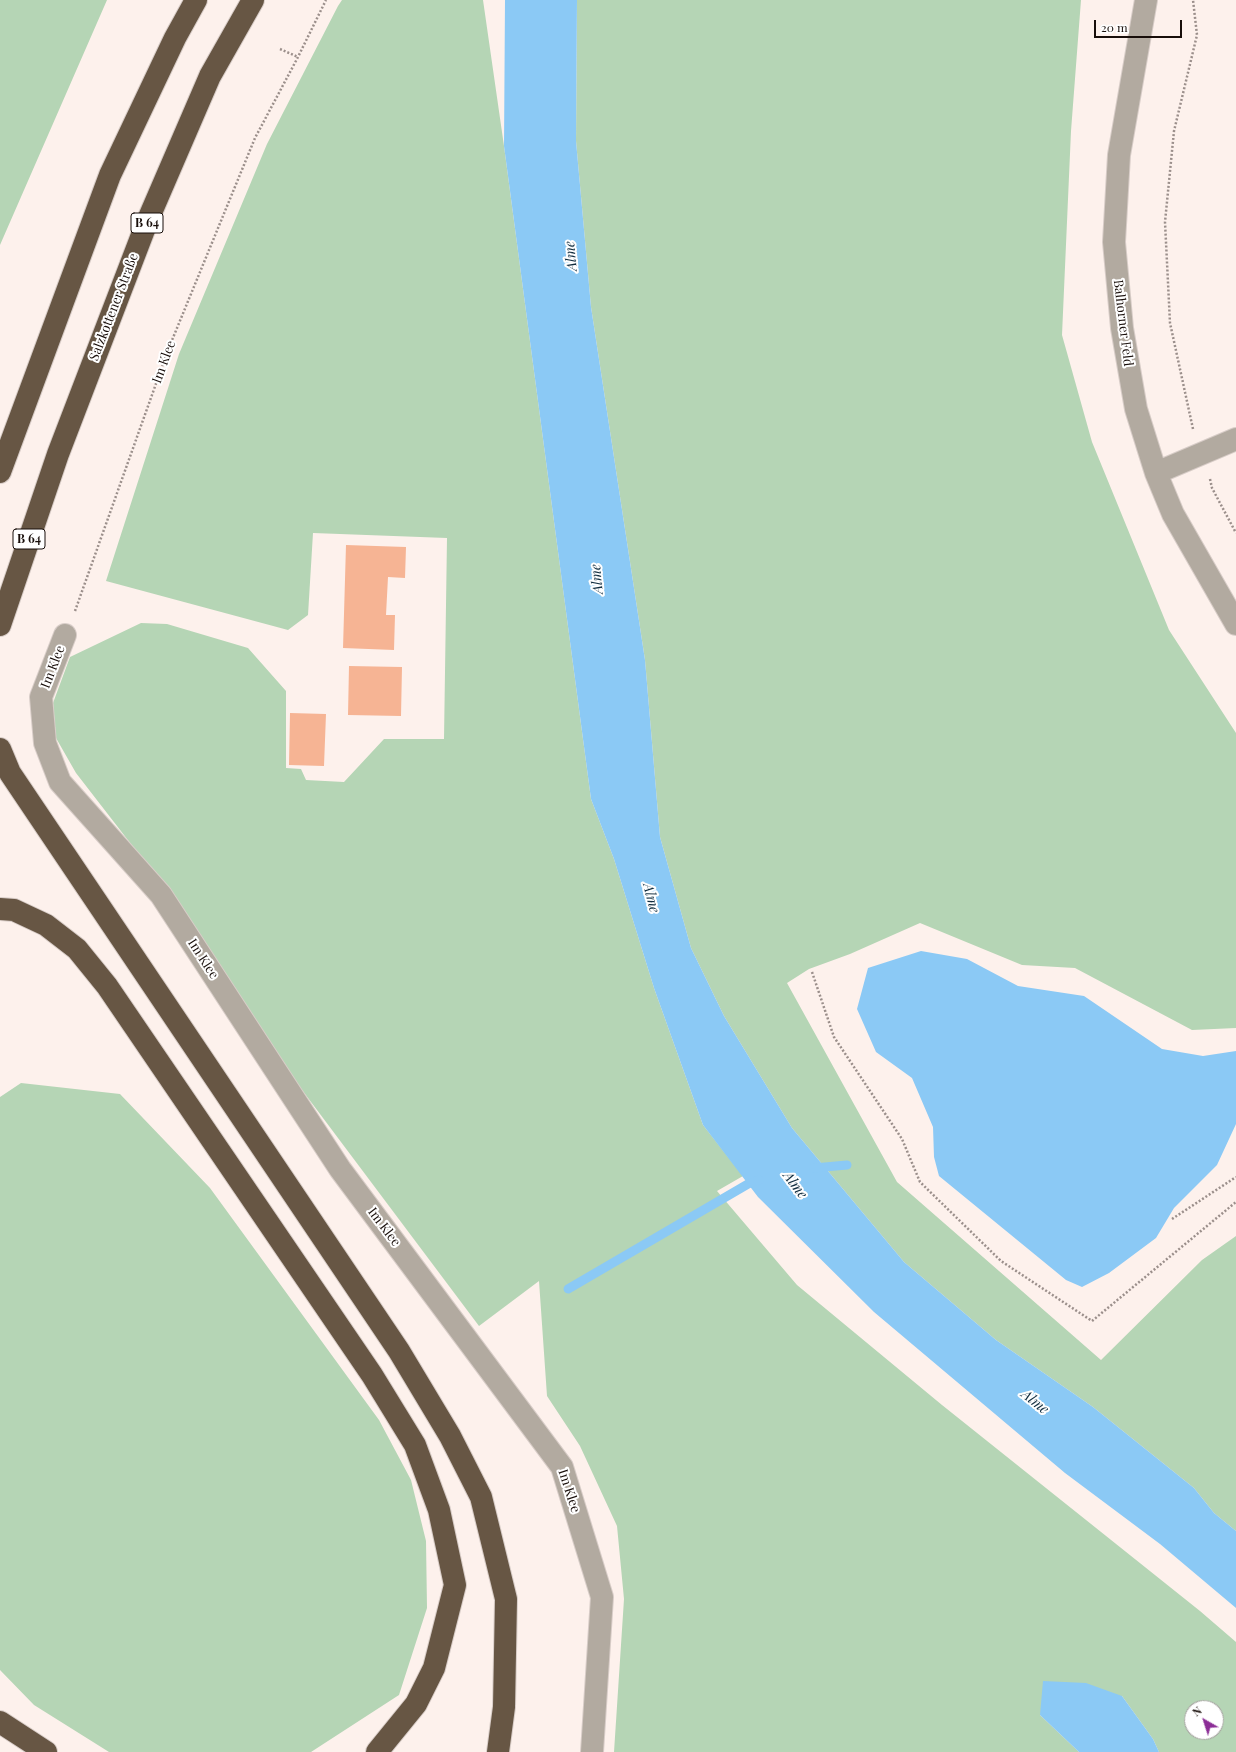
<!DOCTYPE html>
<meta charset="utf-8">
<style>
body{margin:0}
#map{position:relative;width:1236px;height:1752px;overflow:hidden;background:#fdf1ec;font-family:"Playfair Display",serif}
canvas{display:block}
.north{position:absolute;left:1184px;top:1700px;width:40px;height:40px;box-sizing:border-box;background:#fff;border:1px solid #a39f9d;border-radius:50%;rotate:321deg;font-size:11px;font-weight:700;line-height:16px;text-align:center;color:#180e0a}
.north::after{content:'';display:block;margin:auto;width:14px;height:18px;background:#8b2d96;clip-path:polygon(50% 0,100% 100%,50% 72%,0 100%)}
.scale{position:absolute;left:1094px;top:20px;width:88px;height:18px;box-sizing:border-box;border:2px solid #180e0a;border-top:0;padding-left:5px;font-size:12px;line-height:14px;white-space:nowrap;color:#180e0a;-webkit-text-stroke:3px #fff;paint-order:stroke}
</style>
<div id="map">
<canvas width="1236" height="1752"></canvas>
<div class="north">N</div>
<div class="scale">20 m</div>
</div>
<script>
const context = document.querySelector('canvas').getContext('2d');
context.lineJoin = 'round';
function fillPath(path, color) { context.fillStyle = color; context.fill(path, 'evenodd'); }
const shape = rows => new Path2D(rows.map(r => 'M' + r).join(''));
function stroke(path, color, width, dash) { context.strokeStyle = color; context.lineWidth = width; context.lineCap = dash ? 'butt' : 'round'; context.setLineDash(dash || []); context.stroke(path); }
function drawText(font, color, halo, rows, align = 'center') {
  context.font = font + ' "Playfair Display",serif'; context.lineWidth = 4; context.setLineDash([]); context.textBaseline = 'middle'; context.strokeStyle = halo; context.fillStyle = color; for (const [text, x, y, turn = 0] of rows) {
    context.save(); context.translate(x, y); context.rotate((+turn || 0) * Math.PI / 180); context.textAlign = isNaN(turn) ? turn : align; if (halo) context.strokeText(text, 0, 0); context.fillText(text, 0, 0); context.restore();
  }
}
fillPath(shape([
 [0,0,107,0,0,245],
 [342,0,483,0,504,146,591,799,614,859,654,988,703,1125,743,1176,717,1191,797,1285,942,1405,1200,1611,1236,1642,1236,1752,1159,1752,1153,1739,1122,1696,1040,1715,1079,1752,614,1752,624,1599,617,1526,580,1446,547,1396,539,1281,479,1326,290,1074,165,888,76,773,56,738,53,703,70,657,141,623,167,624,248,648,286,691,286,768,301,769,306,780,344,782,384,739,444,739,447,538,313,533,308,615,288,630,106,581,179,354,267,144,338,6],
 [1192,1708,1216,1708,1216,1732,1192,1732],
 [577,0,1081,0,1071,131,1062,335,1092,442,1169,630,1236,733,1236,1028,1192,1030,1075,968,1022,965,920,923,850,954,809,969,787,983,897,1182,1101,1360,1202,1260,1236,1236,1236,1531,1214,1513,1194,1488,1093,1407,996,1340,904,1262,792,1128,724,1016,691,948,660,837,645,660,591,307,576,141],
 [21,1083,120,1094,210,1188,379,1420,411,1480,426,1541,427,1608,399,1695,311,1752,109,1752,34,1705,0,1670,0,1097]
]), '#b5d5b5');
fillPath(shape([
 [505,0,577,0,576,141,591,307,645,660,660,837,691,948,724,1016,792,1128,904,1262,996,1340,1093,1407,1194,1488,1214,1513,1236,1531,1236,1608,1160,1544,1065,1473,874,1312,758,1197,703,1125,654,988,614,859,591,799,504,146],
 [921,951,967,959,1018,986,1084,996,1162,1049,1203,1056,1236,1051,1236,1124,1217,1165,1174,1208,1156,1238,1109,1273,1082,1287,1066,1280,939,1176,934,1157,933,1127,912,1078,876,1052,857,1009,868,968],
 [1043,1681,1086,1683,1122,1696,1153,1739,1159,1752,1079,1752,1040,1715]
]), '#8bc9f5');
stroke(shape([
 [814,1168,847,1165],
 [568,1289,748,1184,759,1180]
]), '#8bc9f5', 9);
fillPath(shape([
 [346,545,406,547,405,578,388,577,386,615,395,615,394,650,343,648],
 [349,666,402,667,401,716,348,715],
 [290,713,326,714,324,766,289,765]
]), '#f6b494');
const minor = shape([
 [1146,0,1119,155,1114,242,1122,328,1136,409,1156,473,1173,514,1236,624],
 [1156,473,1236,439],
 [65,635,41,697,45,743,60,782,161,895,340,1169,562,1467,602,1597,592,1752]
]);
const highway = shape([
 [0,472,110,175,175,38,196,0],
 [0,625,58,454,147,222,210,76,253,0],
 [0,749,10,773,399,1351,450,1436,481,1497,506,1599,504,1707,498,1752],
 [0,909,14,910,46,925,77,949,107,986,372,1375,415,1445,439,1510,455,1585,434,1668,416,1704,377,1752],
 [0,1722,46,1752]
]);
stroke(minor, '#d8cdc8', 24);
stroke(highway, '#d8cdc8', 24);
stroke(shape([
 [280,49,298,57],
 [1193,429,1170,323,1165,222,1174,131,1197,35,1193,0],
 [1210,479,1212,488,1236,533],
 [75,611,168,350,255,138,298,57,326,0],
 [812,972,834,1037,902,1139,920,1182,1001,1261,1092,1321,1236,1202],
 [1172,1219,1236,1177]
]), '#9b8f8b', 2.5, [2, 2]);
stroke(minor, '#b2aaa0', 22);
stroke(highway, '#675644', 22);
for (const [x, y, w] of [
 [147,223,32],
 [29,539,32]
]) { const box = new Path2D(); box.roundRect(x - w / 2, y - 10, w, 20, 3); context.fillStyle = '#fff'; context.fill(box); stroke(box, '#180e0a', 1); }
drawText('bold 12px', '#180e0a', null, [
 ["B 64",147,223],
 ["B 64",29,539]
]);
drawText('13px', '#180e0a', '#fff', [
 ["Salzkottener Straße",114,307,-69],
 ["Balhorner Feld",1123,323,83],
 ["Im Klee",164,362,-70],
 ["Im Klee",53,667,-69],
 ["Im Klee",203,959,57],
 ["Im Klee",384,1227,53],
 ["Im Klee",569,1491,72]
]);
drawText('italic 14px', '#112d3f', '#fff', [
 ["Alme",571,256,-95],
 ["Alme",597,579,-95],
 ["Alme",651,898,75],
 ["Alme",795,1185,53],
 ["Alme",1035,1402,39]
]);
</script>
